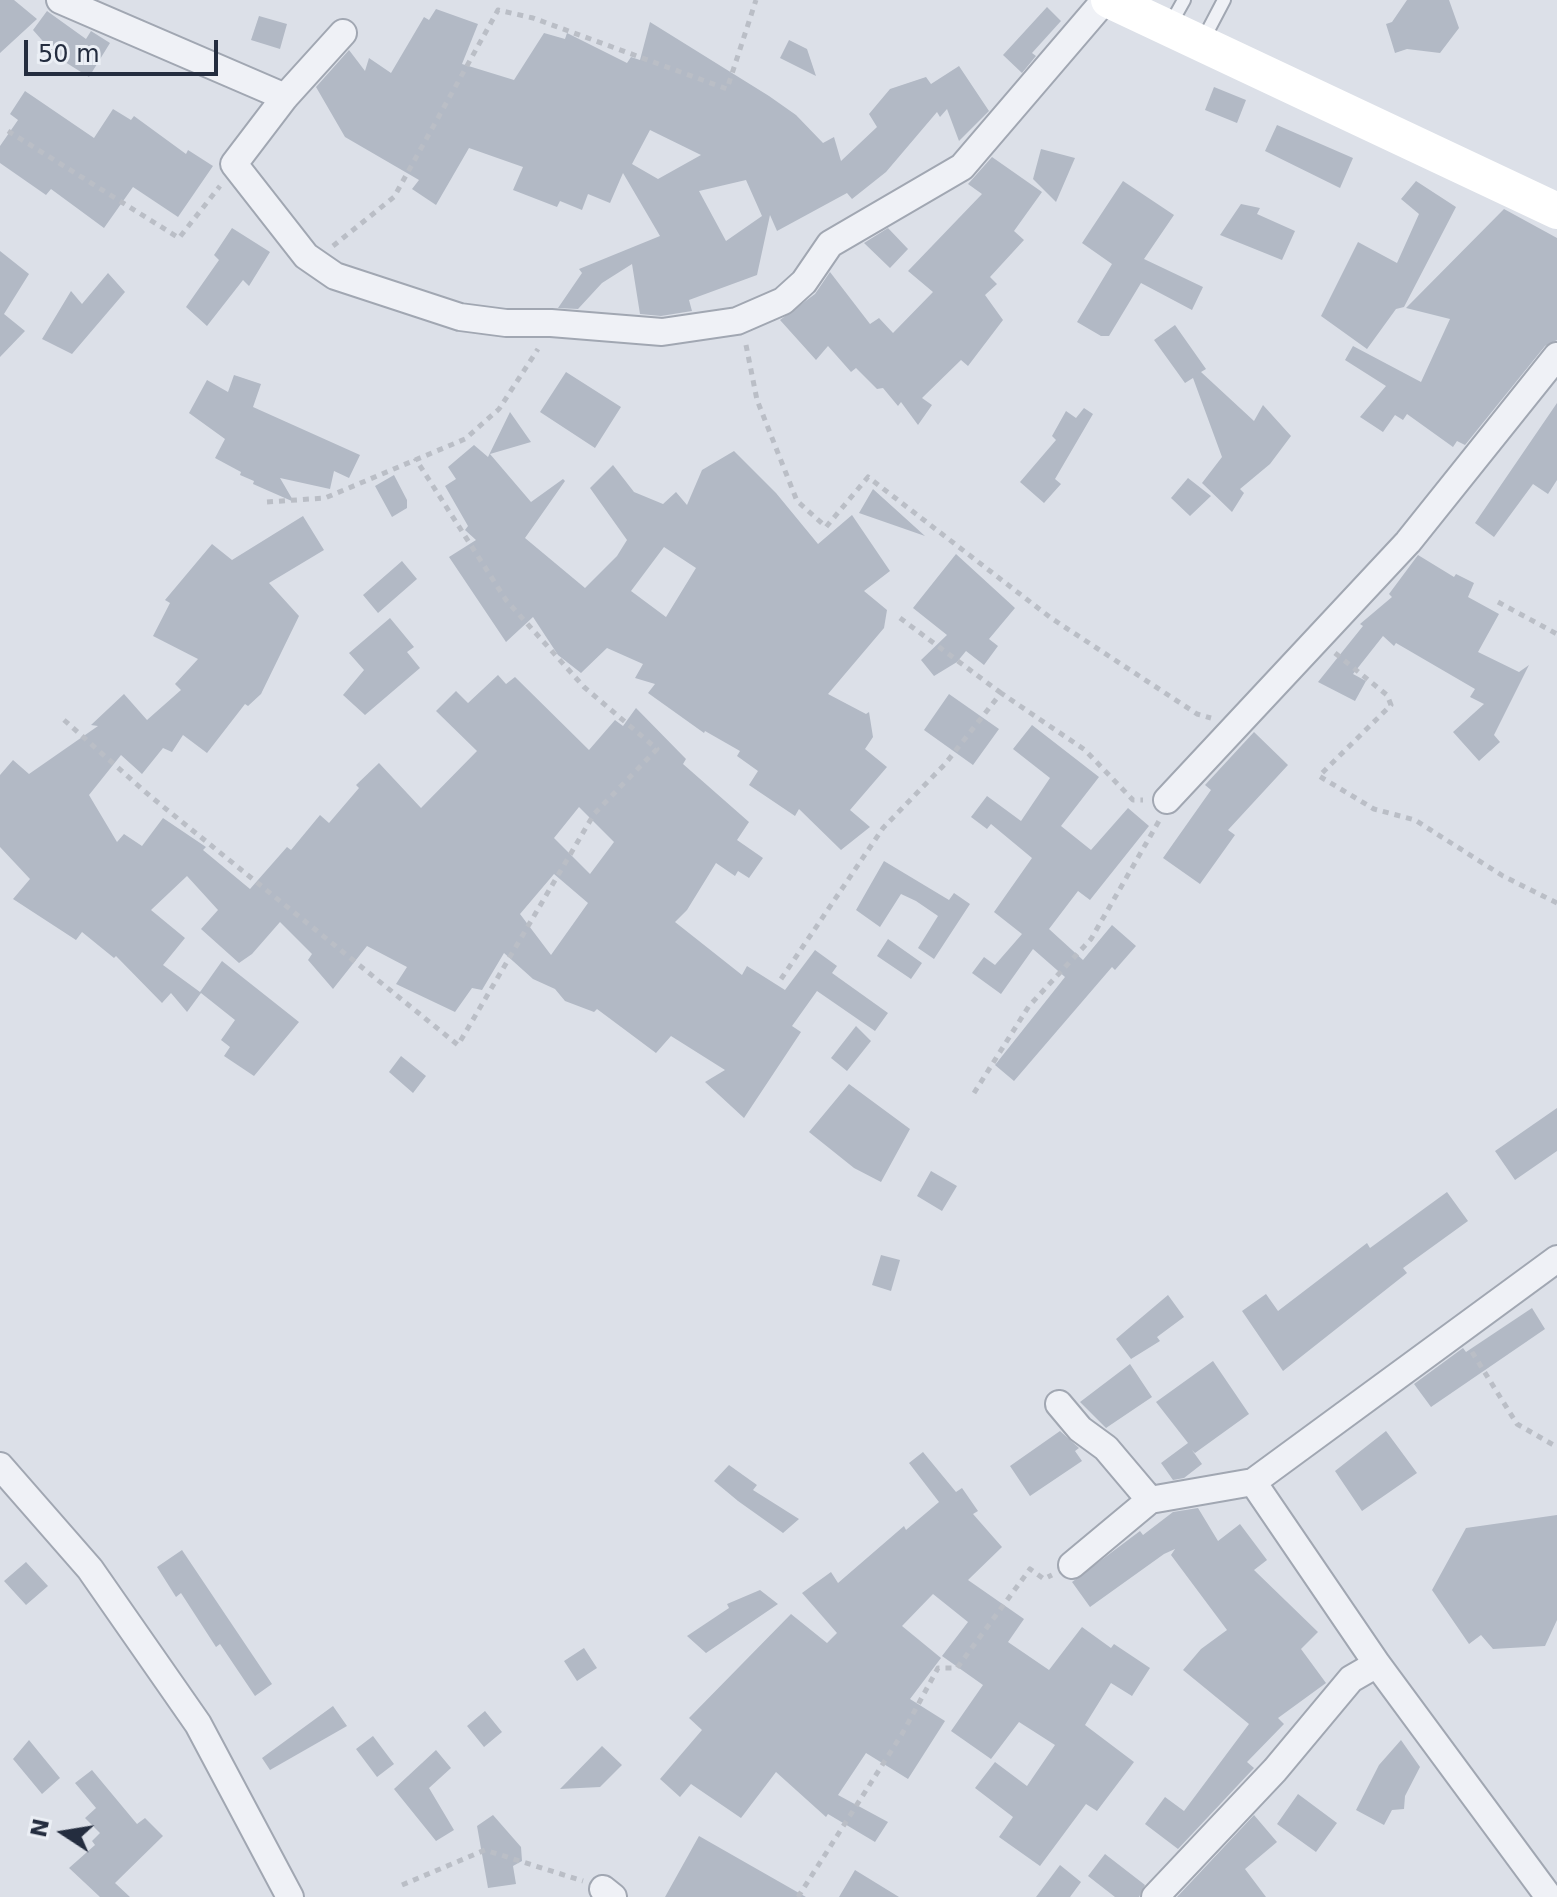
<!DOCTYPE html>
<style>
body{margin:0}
#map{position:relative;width:1557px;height:1897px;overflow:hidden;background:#dce0e8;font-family:"DejaVu Sans",sans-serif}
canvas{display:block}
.north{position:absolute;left:24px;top:1793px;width:80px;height:80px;-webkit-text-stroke:6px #ebeff5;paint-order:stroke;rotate:282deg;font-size:22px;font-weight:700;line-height:32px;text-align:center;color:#242d3f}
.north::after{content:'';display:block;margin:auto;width:28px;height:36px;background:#242d3f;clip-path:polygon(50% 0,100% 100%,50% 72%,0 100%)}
.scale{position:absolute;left:24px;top:40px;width:194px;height:36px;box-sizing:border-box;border:4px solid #242d3f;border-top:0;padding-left:10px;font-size:24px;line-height:28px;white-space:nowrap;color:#242d3f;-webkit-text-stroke:6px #ebeff5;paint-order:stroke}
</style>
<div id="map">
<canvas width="1557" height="1897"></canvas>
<div class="north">N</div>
<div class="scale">50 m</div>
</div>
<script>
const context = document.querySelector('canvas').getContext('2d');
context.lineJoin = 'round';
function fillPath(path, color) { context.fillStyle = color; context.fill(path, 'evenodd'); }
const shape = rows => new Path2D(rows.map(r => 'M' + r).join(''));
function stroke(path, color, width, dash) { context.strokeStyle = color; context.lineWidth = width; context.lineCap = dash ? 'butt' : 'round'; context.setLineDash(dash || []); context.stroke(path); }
fillPath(shape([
 [0,0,14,0,37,19,0,53],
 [1407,0,1449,0,1459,28,1440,53,1407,49,1395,53,1386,24,1392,22],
 [1047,7,1061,21,1032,53,1036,56,1022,73,1003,55],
 [436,9,478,24,462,64,514,80,544,33,565,39,567,33,627,63,631,57,640,60,650,22,769,96,796,115,823,143,834,137,841,161,877,127,869,114,890,89,926,77,931,84,959,66,989,111,959,141,947,109,940,117,937,112,886,172,852,199,847,193,777,231,770,215,757,275,689,300,692,311,661,316,640,314,632,264,602,283,578,309,558,308,582,273,579,269,660,236,623,173,610,203,588,194,582,210,560,201,557,207,513,190,523,167,469,148,436,205,412,189,419,180,345,137,316,87,349,50,365,71,369,58,391,73,424,17,429,20],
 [650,130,701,155,658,179,632,164],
 [746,180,762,216,726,241,699,191],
 [47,11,86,39,91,31,110,43,89,77,57,57,33,30],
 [259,16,287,24,280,49,251,40],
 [789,40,807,49,816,76,780,58],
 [1214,87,1246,100,1237,123,1205,110],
 [25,91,94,138,113,109,131,120,134,116,186,154,188,150,213,166,178,217,133,187,104,228,51,189,46,195,0,163,0,146,18,120,10,114],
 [1277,125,1353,158,1340,188,1265,151],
 [1041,149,1075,158,1056,202,1033,179],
 [992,157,1042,192,1014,231,1024,240,990,277,997,284,985,295,1003,320,968,366,961,360,922,398,932,405,918,425,901,402,898,406,883,388,877,389,856,368,851,372,828,346,816,360,780,320,815,294,830,272,870,324,879,318,893,333,933,292,908,271,982,194,968,184],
 [1123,181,1174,215,1144,259,1203,287,1192,310,1141,283,1109,336,1101,336,1077,322,1112,264,1082,243],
 [1416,181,1456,207,1404,307,1396,309,1367,349,1321,316,1358,242,1397,263,1419,214,1401,199],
 [1241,204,1260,208,1257,214,1295,231,1282,260,1220,235],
 [1504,209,1557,238,1557,340,1545,346,1465,445,1457,441,1453,447,1407,414,1403,420,1395,415,1383,432,1360,417,1386,386,1345,360,1353,346,1421,382,1450,319,1406,308],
 [232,228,270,252,249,286,243,280,207,326,186,307,219,260,214,255],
 [888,228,908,249,890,268,864,243],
 [0,251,29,274,4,314,25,331,0,357],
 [108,273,125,292,72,354,42,339,71,291,82,304],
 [1175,325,1206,369,1201,372,1254,421,1263,405,1291,436,1270,464,1240,489,1244,493,1232,512,1202,483,1222,457,1193,378,1185,383,1154,340],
 [566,372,621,407,595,448,540,412],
 [234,375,261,384,253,407,360,455,349,478,334,471,330,489,280,478,294,502,253,484,254,481,240,475,241,472,215,458,225,439,189,413,207,380,228,392],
 [1557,403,1557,480,1548,494,1533,484,1494,537,1475,523],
 [1084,408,1093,414,1055,479,1061,484,1044,503,1020,482,1056,440,1052,436,1066,411,1076,418],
 [510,412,531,442,490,454,531,502,563,479,565,481,525,538,585,588,617,556,627,540,590,488,613,465,634,492,663,504,676,492,687,505,702,470,734,451,776,493,818,544,852,515,890,571,864,591,887,610,884,628,828,694,866,714,869,712,873,737,865,749,887,767,850,810,870,827,841,850,799,809,795,816,749,785,758,771,737,756,740,751,705,731,704,733,648,693,655,684,635,678,643,664,607,648,581,673,558,655,533,617,506,642,449,557,476,540,465,530,468,526,445,486,456,479,448,467,474,445,488,457],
 [664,547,696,568,666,617,631,591],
 [394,475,407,500,407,508,392,517,375,486],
 [1188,478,1211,496,1190,516,1171,498],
 [873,489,925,536,859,513],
 [303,516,324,550,269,583,299,616,261,694,248,706,245,704,207,753,183,735,172,752,163,748,142,774,121,755,89,795,117,842,124,834,142,846,163,818,206,847,203,850,250,889,287,847,291,850,320,815,329,823,359,788,356,785,379,763,421,808,477,751,436,711,456,691,468,703,498,675,506,684,515,677,589,750,615,720,623,726,636,708,686,759,683,764,749,822,737,840,763,858,749,878,738,871,735,876,716,863,687,910,675,922,742,975,747,966,785,990,815,950,837,966,832,973,888,1013,875,1031,817,991,792,1026,801,1032,744,1118,705,1082,725,1070,671,1036,656,1053,597,1009,594,1012,565,1001,555,989,533,979,504,953,482,990,472,988,455,1012,396,984,407,967,367,946,333,989,308,960,312,954,280,922,252,954,239,963,201,929,218,910,187,876,151,910,185,938,163,965,200,992,222,961,299,1022,254,1076,224,1056,230,1047,221,1040,235,1020,201,993,187,1012,171,993,162,1003,116,956,114,958,82,932,76,940,13,899,30,879,0,847,0,775,13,760,29,774,98,726,91,725,124,694,147,720,181,690,175,684,198,659,153,636,170,603,165,600,212,544,232,560],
 [579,807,614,842,590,874,554,838],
 [554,874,588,903,551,955,520,914],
 [956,554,1015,608,989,639,998,646,984,665,966,651,957,662,934,676,921,660,947,635,913,608],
 [1418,555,1454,577,1456,574,1474,583,1468,597,1499,614,1478,652,1519,672,1529,665,1494,735,1500,742,1479,761,1453,732,1484,704,1470,697,1475,689,1396,643,1394,646,1383,636,1353,674,1366,681,1355,701,1318,682,1363,626,1360,624,1392,597,1389,594],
 [402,561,417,579,378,613,363,595],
 [390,618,414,647,407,652,420,668,365,715,343,695,364,670,349,653],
 [949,694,999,729,973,765,924,730],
 [1032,725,1099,777,1061,826,1091,850,1128,808,1149,826,1090,900,1078,891,1049,929,1083,960,1112,925,1136,946,1115,970,1112,967,1014,1081,995,1065,1065,977,1033,949,1001,994,972,973,984,957,995,965,1022,934,994,912,1032,858,991,824,987,829,971,817,987,796,1021,821,1050,778,1013,749],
 [1254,732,1288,765,1228,830,1235,835,1200,884,1163,858,1211,790,1205,785],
 [884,861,949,900,954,893,970,904,934,959,918,948,938,916,916,901,901,894,880,927,856,910],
 [888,939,922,963,911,979,877,956],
 [856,1026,871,1041,847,1071,831,1058],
 [401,1056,426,1076,413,1093,389,1072],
 [849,1084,910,1129,881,1182,854,1168,809,1132],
 [1557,1108,1557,1151,1515,1180,1495,1151],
 [931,1171,957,1186,942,1211,917,1196],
 [1447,1192,1468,1221,1403,1268,1407,1273,1283,1371,1242,1311,1266,1294,1278,1311,1367,1243,1370,1248],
 [881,1255,900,1260,891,1291,872,1285],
 [1168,1295,1184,1317,1157,1337,1160,1341,1131,1359,1116,1339],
 [1532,1308,1545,1329,1431,1407,1414,1384,1463,1348,1466,1352],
 [1213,1361,1249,1414,1195,1453,1192,1450,1202,1464,1184,1478,1173,1480,1161,1463,1188,1443,1156,1402],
 [1130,1364,1152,1397,1106,1428,1080,1402],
 [1060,1431,1079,1448,1075,1451,1082,1461,1030,1496,1010,1466],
 [1386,1431,1417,1473,1362,1511,1335,1471],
 [923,1452,956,1492,962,1488,978,1511,973,1514,1002,1547,968,1580,1024,1619,1008,1642,1049,1670,1082,1627,1111,1648,1114,1644,1150,1668,1132,1696,1111,1683,1085,1725,1134,1762,1097,1811,1086,1804,1040,1866,999,1837,1013,1817,975,1788,995,1762,1027,1786,1055,1745,1019,1722,991,1759,951,1731,983,1685,942,1656,968,1622,933,1594,902,1626,941,1658,910,1699,945,1721,908,1779,866,1753,838,1795,888,1822,875,1842,828,1814,826,1817,776,1772,741,1818,691,1784,680,1797,660,1779,702,1730,689,1718,791,1614,827,1643,837,1633,802,1593,831,1572,838,1583,904,1526,906,1530,939,1502,909,1463],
 [729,1465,757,1485,753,1490,799,1519,783,1533,738,1501,714,1481],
 [1198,1508,1218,1541,1240,1524,1267,1560,1254,1570,1318,1632,1301,1649,1326,1683,1278,1718,1284,1724,1247,1762,1254,1768,1178,1849,1145,1824,1165,1797,1184,1811,1249,1724,1183,1670,1201,1649,1227,1630,1171,1555,1175,1549,1164,1554,1090,1607,1072,1582,1140,1531,1143,1535,1173,1512],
 [1557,1515,1557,1620,1545,1646,1493,1649,1481,1635,1469,1644,1432,1590,1466,1528],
 [182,1550,272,1684,255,1696,220,1644,216,1647,181,1593,176,1597,157,1567],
 [26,1562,48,1586,26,1605,4,1581],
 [760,1590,778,1604,706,1653,687,1636,729,1608,727,1604],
 [584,1648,597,1668,577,1681,564,1661],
 [333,1706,347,1726,270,1770,262,1758],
 [485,1711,502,1732,484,1747,467,1726],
 [373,1736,394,1764,377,1777,356,1749],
 [29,1740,60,1778,42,1794,13,1759],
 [1401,1740,1420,1767,1405,1796,1404,1809,1392,1810,1384,1825,1356,1810,1379,1765],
 [602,1746,622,1765,600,1787,560,1789],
 [436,1750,451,1768,429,1788,454,1830,436,1841,394,1789],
 [92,1770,137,1824,145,1818,163,1836,115,1883,130,1897,100,1897,69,1868,95,1845,92,1841,100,1833,85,1818,96,1808,75,1783],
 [1298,1794,1337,1823,1316,1852,1277,1824],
 [493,1815,521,1847,522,1861,513,1866,516,1884,488,1888,477,1826],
 [1254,1815,1277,1842,1245,1869,1266,1897,1177,1897],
 [699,1836,806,1897,665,1897],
 [1105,1854,1145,1885,1139,1897,1115,1897,1088,1876],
 [1060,1865,1081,1882,1070,1897,1036,1897],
 [855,1870,899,1897,839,1897]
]), '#b2b9c5');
const lane = shape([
 [1170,25,1184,0],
 [1203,40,1224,0]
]);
const street = shape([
 [60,0,285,97],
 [343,33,285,97,234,164,306,256,335,276,460,317,506,323,551,323,662,332,737,321,783,301,804,282,830,244,962,167,1105,0],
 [1167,800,1408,542,1557,356],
 [1059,1404,1080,1429,1106,1448,1150,1500],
 [0,1466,90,1569,198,1724,290,1897],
 [1253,1482,1377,1664,1549,1897],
 [1072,1565,1150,1500,1253,1482,1557,1259],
 [603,1889,613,1897],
 [1155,1897,1275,1770,1351,1679,1377,1664]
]);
stroke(lane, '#a1a7b2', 16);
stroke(street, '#a1a7b2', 30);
stroke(shape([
 [8,131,179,238,220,186],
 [333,246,394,197,498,10,533,18,727,89,756,0],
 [746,345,757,400,797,501,826,527,868,477,1051,618,1197,714,1211,718],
 [267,502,325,498,465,439,499,409,538,349],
 [1498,602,1557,634],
 [900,618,1001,693],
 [1335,653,1387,695,1391,705,1319,776,1374,809,1415,820,1503,876,1557,903],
 [64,720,150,796,458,1045,594,814,657,749,584,687,506,600,415,458],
 [781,979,883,828,945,764,1001,693,1085,750,1133,800,1143,800],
 [974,1093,1029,1006,1091,939,1159,821],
 [1472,1352,1517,1424,1557,1447],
 [402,1885,485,1850,583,1881],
 [798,1897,902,1734,938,1668,957,1668,1030,1569,1044,1579,1052,1575]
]), '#babec6', 5, [6, 6]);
stroke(lane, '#eff1f6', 12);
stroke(street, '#eff1f6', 26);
stroke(shape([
 [1109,0,1557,211]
]), '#fff', 36);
</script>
